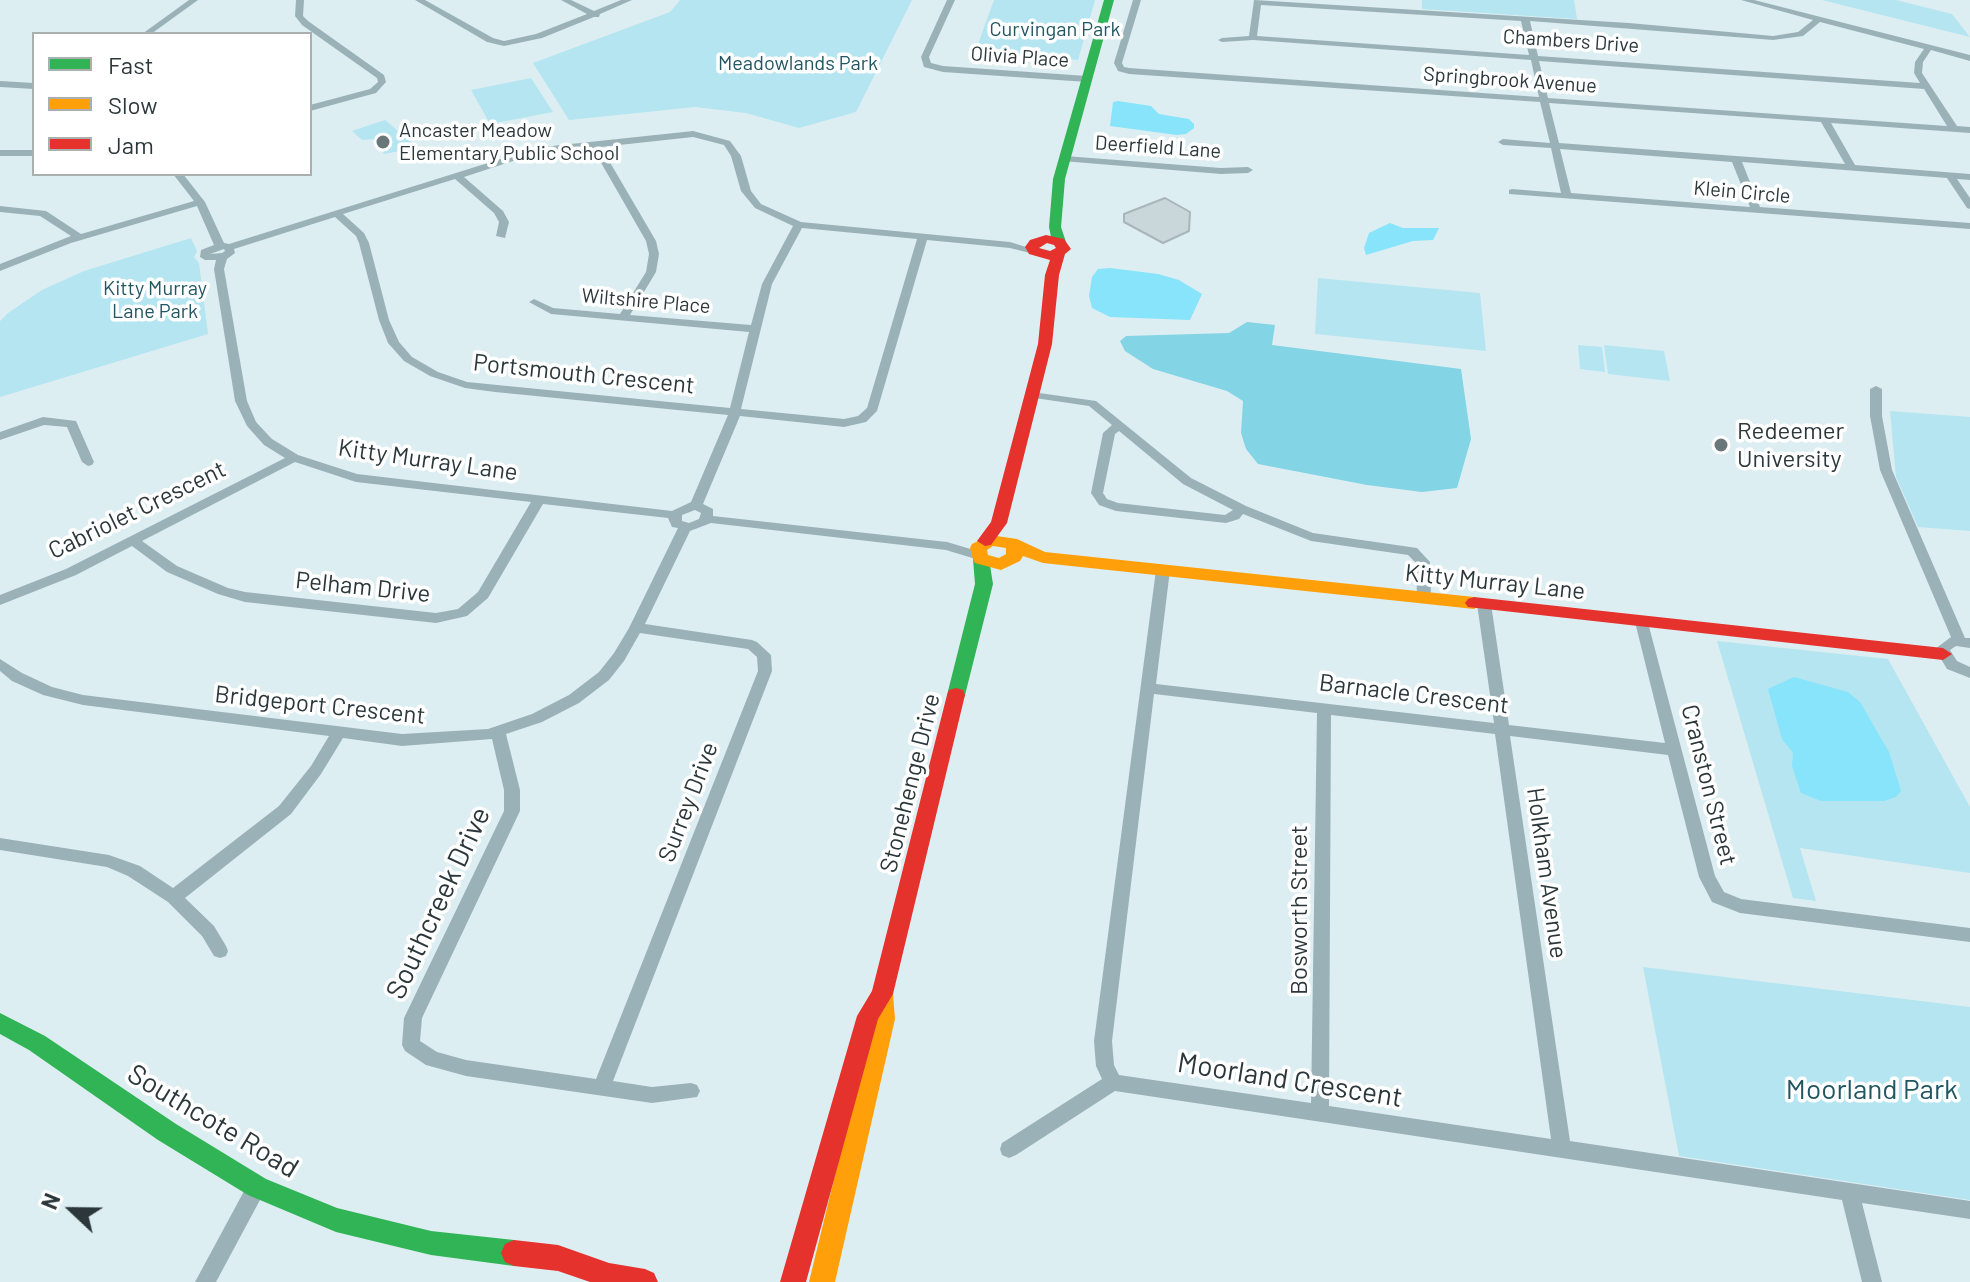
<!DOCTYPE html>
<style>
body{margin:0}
#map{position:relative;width:1970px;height:1282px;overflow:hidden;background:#ddeef2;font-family:Barlow,sans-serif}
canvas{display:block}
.legend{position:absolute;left:32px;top:32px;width:280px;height:144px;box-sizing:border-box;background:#fff;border:2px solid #aaafb0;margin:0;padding:10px 14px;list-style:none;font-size:24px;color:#2b373a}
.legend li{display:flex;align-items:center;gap:16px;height:40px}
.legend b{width:40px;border:2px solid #aaafb0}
.north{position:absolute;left:32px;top:1170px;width:80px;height:80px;-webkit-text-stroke:6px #fff;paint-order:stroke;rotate:292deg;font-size:22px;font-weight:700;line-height:32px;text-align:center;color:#2b373a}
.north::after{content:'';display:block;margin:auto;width:28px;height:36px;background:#2b373a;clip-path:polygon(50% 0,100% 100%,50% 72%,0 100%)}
</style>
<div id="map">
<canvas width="1970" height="1282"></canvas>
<ul class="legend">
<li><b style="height:10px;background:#30b455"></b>Fast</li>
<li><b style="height:10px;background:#ff9f0a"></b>Slow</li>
<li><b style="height:10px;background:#e5322d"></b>Jam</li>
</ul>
<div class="north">N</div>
</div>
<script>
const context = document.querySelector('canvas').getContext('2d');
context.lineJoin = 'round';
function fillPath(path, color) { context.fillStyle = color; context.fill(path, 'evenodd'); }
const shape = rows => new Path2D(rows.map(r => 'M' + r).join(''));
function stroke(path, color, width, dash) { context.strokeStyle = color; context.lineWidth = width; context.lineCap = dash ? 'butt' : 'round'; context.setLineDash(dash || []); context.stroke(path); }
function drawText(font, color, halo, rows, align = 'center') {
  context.font = font + ' Barlow,sans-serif'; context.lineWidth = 7; context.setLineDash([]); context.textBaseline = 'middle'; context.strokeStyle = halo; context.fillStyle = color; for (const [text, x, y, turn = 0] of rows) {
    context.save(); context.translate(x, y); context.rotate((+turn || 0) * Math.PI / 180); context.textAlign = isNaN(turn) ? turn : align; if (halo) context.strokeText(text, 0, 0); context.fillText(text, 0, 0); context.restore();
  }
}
fillPath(shape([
 [680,0,912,0,856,112,799,128,746,113,695,107,569,120,533,63,670,12],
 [994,0,1095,0,1078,60,975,52],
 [1422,0,1574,0,1577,19,1422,9],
 [1822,0,1896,0,1952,14,1970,37],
 [531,78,553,112,490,124,471,90],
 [385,120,415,145,415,148,384,154,383,152,387,149,377,139,362,140,352,131],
 [191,238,197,251,194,257,199,263,208,334,0,397,0,321,8,313,42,290,84,271],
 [1318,278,1480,293,1486,351,1315,334],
 [1578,345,1602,347,1605,372,1580,369],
 [1604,345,1664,351,1670,381,1608,374],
 [1890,411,1970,417,1970,531,1918,527,1896,477],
 [1717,641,1888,659,1970,807,1970,873,1800,848,1816,901,1793,898],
 [1643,967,1970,1007,1970,1200,1679,1156]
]), '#b4e5f1');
fillPath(shape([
 [1247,322,1275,325,1272,345,1461,369,1471,439,1457,488,1422,492,1367,485,1258,464,1246,449,1241,433,1243,401,1227,391,1153,369,1125,351,1120,341,1126,336,1229,333]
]), '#83d4e5');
fillPath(shape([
 [1118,101,1151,106,1159,114,1189,119,1194,124,1194,128,1186,134,1177,135,1110,126,1113,102],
 [1390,223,1403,228,1439,228,1433,240,1413,241,1366,255,1364,248,1369,233],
 [1110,268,1158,274,1179,280,1202,294,1190,320,1110,317,1092,308,1089,296,1092,277,1098,269],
 [1794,677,1848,692,1860,702,1889,752,1901,791,1896,797,1884,801,1821,801,1801,793,1792,766,1793,753,1782,739,1768,689]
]), '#87e4fa');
const building = shape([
 [1165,198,1190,212,1189,231,1163,243,1124,222,1124,214,1165,198]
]);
fillPath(building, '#c9d7da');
stroke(building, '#a9b6b9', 2);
fillPath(shape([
 [189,0,198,0,151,34,142,34,189,0],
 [296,0,304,0,303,16,308,21,384,75,386,82,376,93,310,111,310,105,370,89,378,82,377,78,302,25,295,16,296,0],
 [415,0,425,0,493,38,504,41,536,34,587,14,561,0,571,0,594,11,621,0,632,0,600,14,599,17,594,17,542,38,504,46,487,42,415,0],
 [947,0,955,0,929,57,931,63,943,66,1087,76,1091,79,1087,82,943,72,924,67,921,57,947,0],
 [1133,0,1141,0,1122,63,1124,67,1129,68,1539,97,1531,60,1253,40,1222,42,1218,40,1222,38,1249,36,1254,0,1629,23,1773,36,1798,32,1813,20,1741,0,1754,0,1970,55,1970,61,1931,50,1923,62,1922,73,1957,126,1970,127,1970,133,1831,123,1855,165,1970,174,1970,180,1957,179,1970,198,1970,209,1967,208,1947,178,1742,162,1760,207,1970,223,1970,229,1509,194,1509,190,1512,189,1561,193,1551,148,1503,145,1498,142,1503,139,1550,143,1540,102,1129,74,1118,71,1114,63,1133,0],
 [1261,5,1521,21,1529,55,1257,36,1261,5],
 [1530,21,1773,40,1803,36,1820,22,1924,49,1915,62,1914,73,1920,83,1538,56,1530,21],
 [1539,61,1924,89,1947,126,1548,98,1539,61],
 [1549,103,1821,122,1845,164,1559,143,1549,103],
 [1560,149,1732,162,1750,207,1571,193,1560,149],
 [0,81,34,83,34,89,0,87,0,81],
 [693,131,730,141,741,156,751,191,761,204,801,222,1010,242,1039,251,1034,254,1010,248,927,240,877,411,866,422,844,427,740,416,703,504,713,509,713,516,947,542,984,553,986,556,984,559,979,560,946,550,711,523,690,531,645,624,752,640,757,642,771,655,772,671,613,1081,652,1087,691,1083,697,1085,700,1091,697,1097,652,1103,466,1076,426,1065,405,1051,402,1045,404,1018,504,811,504,790,492,739,402,746,343,738,321,774,291,814,185,898,214,926,226,946,228,951,226,956,220,958,214,956,202,936,168,902,128,876,107,867,0,850,0,838,109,855,140,866,173,888,279,806,311,766,329,736,83,705,43,695,12,681,0,671,0,659,22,673,52,687,83,695,402,734,488,729,532,714,569,695,599,672,614,653,629,628,678,528,672,527,668,518,543,504,488,598,467,616,436,623,245,602,218,594,167,572,132,546,76,575,0,605,0,595,66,569,285,458,264,445,247,426,235,401,214,269,216,260,205,260,200,257,201,250,214,245,197,206,71,243,0,271,0,264,71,236,40,216,0,212,0,206,46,211,81,234,194,201,173,174,183,174,205,202,224,243,229,244,523,152,552,146,693,131],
 [693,137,724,145,731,156,741,191,755,208,793,226,762,284,751,325,630,315,656,272,659,254,656,241,601,147,693,137],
 [592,147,646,241,649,254,646,272,620,314,553,308,534,299,529,302,551,314,749,332,730,408,467,382,438,372,412,357,399,342,389,320,369,243,364,233,343,214,455,179,494,213,499,222,496,236,505,238,509,222,503,211,464,177,525,157,592,147],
 [335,217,356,236,359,243,379,320,388,343,404,361,430,376,465,388,495,392,728,415,691,502,672,511,357,474,298,455,272,439,256,422,247,401,224,269,227,259,235,253,234,249,335,217],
 [802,228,917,239,867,408,858,416,844,419,741,409,772,284,802,228],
 [224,249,225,251,222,253,210,254,224,249],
 [295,462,356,482,531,502,478,592,458,609,436,613,245,592,228,588,177,566,142,541,295,462],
 [695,510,701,513,699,519,689,523,682,521,682,515,695,510],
 [640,633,748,649,757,657,758,671,596,1079,466,1060,437,1052,420,1041,422,1018,520,811,520,790,506,734,542,722,579,703,609,680,624,661,640,633],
 [0,150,34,150,34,156,0,156,0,150],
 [1065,156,1221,168,1248,167,1253,170,1248,173,1221,174,1062,161,1060,159,1065,156],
 [1876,386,1882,389,1882,416,1892,470,1965,638,1970,638,1970,648,1956,646,1950,650,1957,661,1970,667,1970,678,1947,669,1935,649,1951,637,1880,470,1870,416,1870,389,1876,386],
 [1032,392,1096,401,1191,478,1246,506,1313,533,1417,548,1430,562,1431,598,1424,603,1417,598,1416,563,1408,555,1311,541,1243,514,1239,519,1226,523,1116,511,1099,505,1091,493,1103,433,1112,425,1089,406,1028,397,1028,393,1032,392],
 [1119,431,1183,484,1233,510,1225,515,1118,503,1107,499,1103,493,1115,434,1119,431],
 [43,417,76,421,94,462,92,465,88,466,82,462,67,427,44,425,0,440,0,432,43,417],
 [1163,566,1170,570,1156,684,1494,723,1477,604,1484,599,1491,604,1509,725,1665,743,1635,622,1637,619,1647,619,1715,876,1724,892,1741,899,1970,928,1970,942,1740,913,1712,902,1699,877,1668,755,1510,736,1570,1141,1970,1201,1970,1219,1862,1203,1882,1282,1862,1282,1842,1200,1115,1091,1016,1155,1009,1158,1002,1155,1000,1149,1002,1143,1102,1079,1096,1066,1094,1041,1156,570,1163,566],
 [1154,694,1317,713,1311,1103,1119,1075,1114,1065,1112,1041,1154,694],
 [1331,715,1495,734,1551,1139,1329,1106,1331,715],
 [257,1178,264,1180,267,1187,216,1282,195,1282,250,1180,257,1178]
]), '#9ab2b7');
fillPath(shape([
 [1104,0,1114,0,1065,179,1061,227,1066,242,1059,246,1052,242,1049,227,1053,179,1104,0],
 [981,553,989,559,993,584,965,695,963,700,956,702,949,700,947,695,975,584,973,559,981,553],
 [0,1013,45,1036,176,1124,266,1179,337,1208,431,1231,514,1240,523,1244,527,1253,523,1262,514,1266,431,1255,336,1232,248,1195,158,1140,29,1050,0,1034,0,1013]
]), '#30b455');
fillPath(shape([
 [990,535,1017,539,1045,552,1474,597,1483,603,1474,609,1043,563,1023,556,1020,561,1001,570,975,563,973,559,970,548,972,544,990,535],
 [993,546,1006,548,1006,554,999,558,988,555,987,550,993,546],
 [882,984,890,987,893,994,895,1019,835,1282,809,1282,873,1019,871,994,874,987,882,984]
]), '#ff9f0a');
fillPath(shape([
 [1046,235,1064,239,1071,249,1065,254,1059,275,1052,344,1007,523,991,545,985,546,977,541,991,522,1038,344,1045,275,1050,260,1029,254,1025,247,1030,240,1046,235],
 [1047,243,1054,245,1056,248,1050,251,1039,248,1047,243],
 [1474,597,1943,648,1952,654,1943,660,1468,607,1465,603,1468,599,1474,597],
 [956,688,963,690,965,695,893,994,878,1019,806,1282,780,1282,857,1016,872,991,947,695,949,690,956,688],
 [514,1240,558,1245,609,1263,645,1269,654,1273,658,1282,590,1282,558,1271,514,1266,505,1262,501,1253,505,1244,514,1240]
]), '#e5322d');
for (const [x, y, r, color] of [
 [383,142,8,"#69777a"],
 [1721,445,8,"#69777a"]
]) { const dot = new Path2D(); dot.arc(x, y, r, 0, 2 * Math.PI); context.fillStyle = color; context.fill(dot); stroke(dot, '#fff', 3); }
drawText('20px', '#215662', '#fff', [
 ["Curvingan Park",1055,29],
 ["Meadowlands Park",798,63],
 ["Kitty Murray",155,288],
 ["Lane Park",155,311]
]);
drawText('20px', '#2b373a', '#fff', [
 ["Chambers Drive",1571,41,4],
 ["Olivia Place",1020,57,4],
 ["Springbrook Avenue",1510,80,4],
 ["Deerfield Lane",1158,147,4],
 ["Klein Circle",1742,192,5],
 ["Wiltshire Place",646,301,5]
]);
drawText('20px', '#2b373a', '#fff', [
 ["Ancaster Meadow",399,130],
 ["Elementary Public School",399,153]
], 'left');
drawText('24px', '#2b373a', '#fff', [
 ["Portsmouth Crescent",584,374,6],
 ["Kitty Murray Lane",428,460,8],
 ["Cabriolet Crescent",137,510,-26],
 ["Kitty Murray Lane",1495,582,6],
 ["Pelham Drive",363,587,6],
 ["Barnacle Crescent",1414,694,7],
 ["Bridgeport Crescent",320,705,6],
 ["Stonehenge Drive",910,783,-76],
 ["Cranston Street",1709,785,76],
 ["Surrey Drive",688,802,-69],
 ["Holkham Avenue",1547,873,82],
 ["Bosworth Street",1299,910,-90]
]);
drawText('24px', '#2b373a', '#fff', [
 ["Redeemer",1737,431],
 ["University",1737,459]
], 'left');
drawText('28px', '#2b373a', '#fff', [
 ["Southcreek Drive",438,903,-65],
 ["Moorland Crescent",1290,1080,9],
 ["Southcote Road",213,1121,31]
]);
drawText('28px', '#215662', '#fff', [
 ["Moorland Park",1872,1090]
]);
</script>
